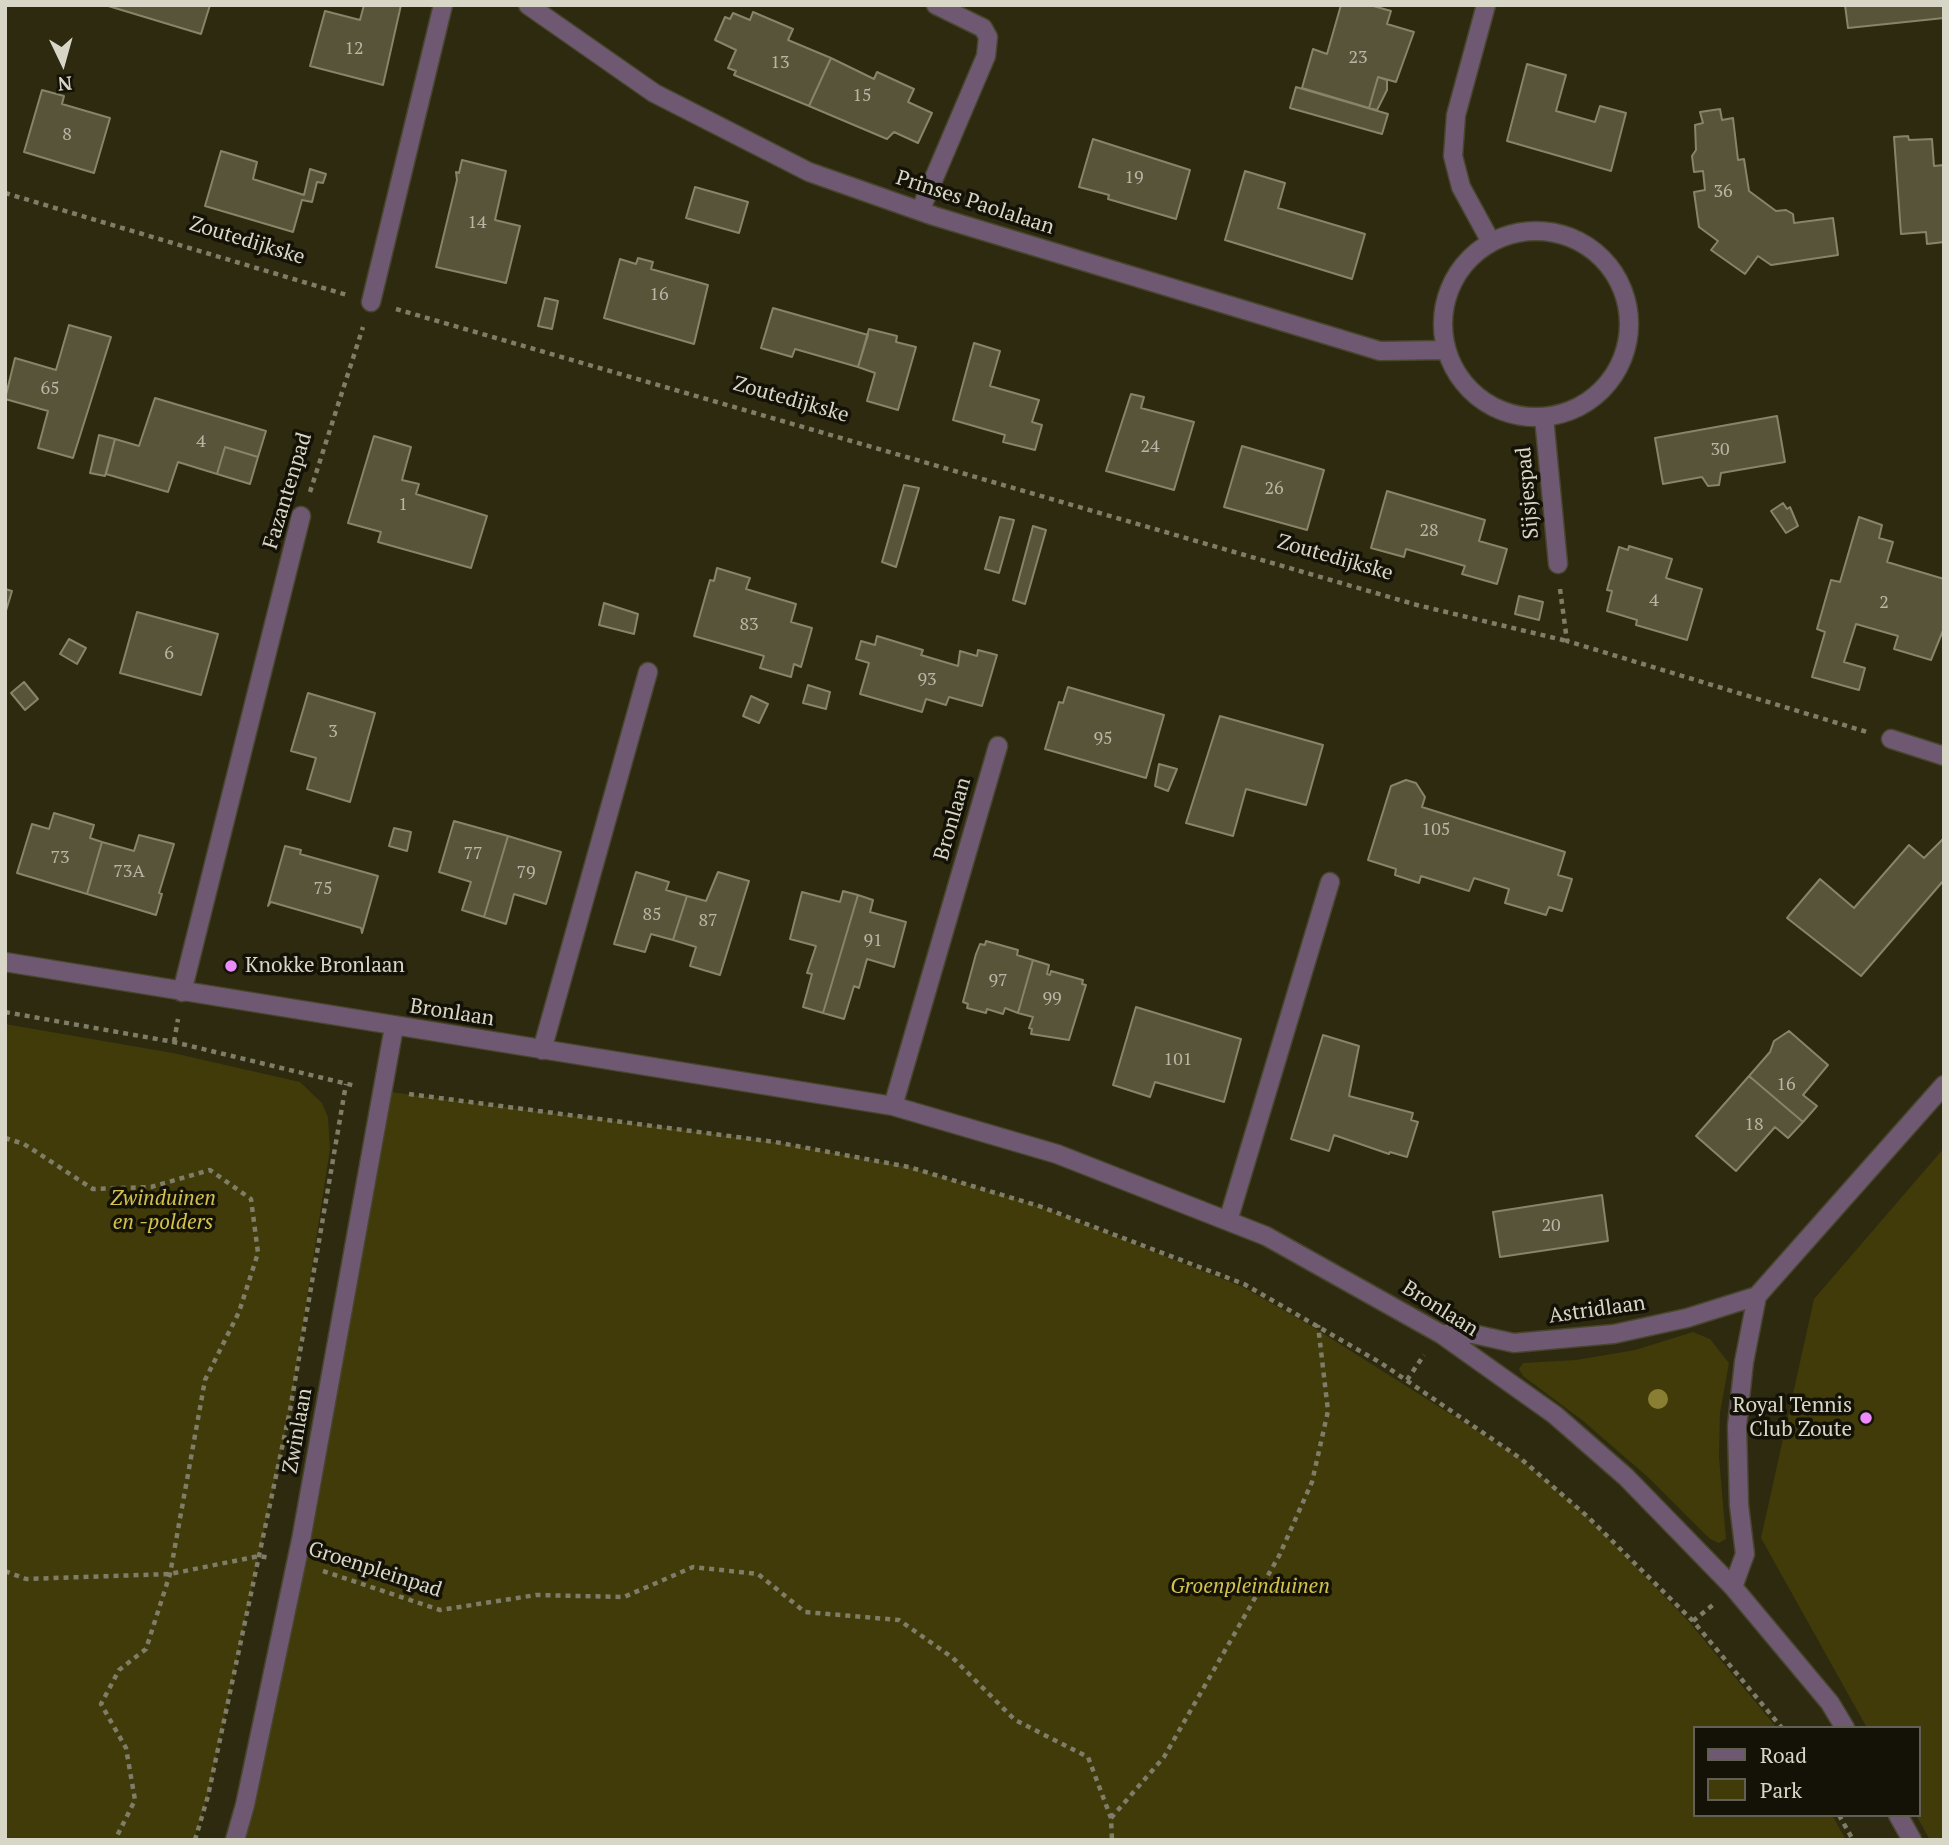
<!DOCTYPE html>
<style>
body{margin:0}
#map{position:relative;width:1949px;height:1845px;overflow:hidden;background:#2d2a10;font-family:"PT Serif",serif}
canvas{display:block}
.frame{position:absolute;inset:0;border:7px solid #d8d6c7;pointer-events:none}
.legend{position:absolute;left:1693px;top:1726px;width:228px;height:91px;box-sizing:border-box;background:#141207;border:2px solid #626054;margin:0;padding:9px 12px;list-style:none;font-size:21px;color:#d8d6c7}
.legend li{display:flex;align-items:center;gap:14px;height:35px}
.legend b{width:35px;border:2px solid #626054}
.north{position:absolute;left:28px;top:28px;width:70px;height:70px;-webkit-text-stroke:5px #141207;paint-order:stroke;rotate:175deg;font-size:19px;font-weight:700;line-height:28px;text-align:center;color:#d8d6c7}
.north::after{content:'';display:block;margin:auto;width:24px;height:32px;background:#d8d6c7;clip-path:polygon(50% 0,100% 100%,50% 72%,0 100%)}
</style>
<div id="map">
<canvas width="1949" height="1845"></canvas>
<div class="frame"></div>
<ul class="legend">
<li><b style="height:9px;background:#6f5972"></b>Road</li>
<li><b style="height:19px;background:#413a09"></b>Park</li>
</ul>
<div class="north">N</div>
</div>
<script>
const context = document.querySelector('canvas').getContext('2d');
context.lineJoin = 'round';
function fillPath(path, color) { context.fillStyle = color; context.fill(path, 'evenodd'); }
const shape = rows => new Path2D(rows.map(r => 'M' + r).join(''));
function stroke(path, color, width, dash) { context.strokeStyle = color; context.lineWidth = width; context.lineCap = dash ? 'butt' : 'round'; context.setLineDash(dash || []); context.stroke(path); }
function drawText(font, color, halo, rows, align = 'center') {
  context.font = font + ' "PT Serif",serif'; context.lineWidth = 7; context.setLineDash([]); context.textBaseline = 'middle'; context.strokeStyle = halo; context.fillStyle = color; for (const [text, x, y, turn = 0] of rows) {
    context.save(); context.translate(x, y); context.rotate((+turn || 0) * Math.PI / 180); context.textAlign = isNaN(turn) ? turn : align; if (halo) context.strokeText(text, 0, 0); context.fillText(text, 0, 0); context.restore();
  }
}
fillPath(shape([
 [5,1024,173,1053,300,1082,322,1103,328,1117,330,1149,290,1410,208,1796,194,1840,5,1840],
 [383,1091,775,1142,909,1167,1039,1206,1243,1287,1313,1327,1520,1458,1588,1517,1690,1623,1777,1728,1695,1728,1695,1815,1832,1815,1846,1840,235,1840],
 [1944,1148,1944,1840,1930,1840,1916,1815,1919,1815,1919,1728,1867,1728,1761,1538,1814,1299],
 [1693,1332,1710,1339,1729,1363,1720,1413,1719,1457,1726,1539,1719,1543,1710,1539,1649,1478,1582,1420,1523,1376,1519,1369,1523,1363,1576,1360,1635,1350]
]), '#413a09');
const building = shape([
 [105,5,210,5,201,34,105,5],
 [364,5,401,5,383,85,310,66,325,11,360,20,364,5],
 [1341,5,1370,5,1391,11,1387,24,1414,32,1396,82,1378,77,1369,108,1302,88,1313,49,1327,54,1341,5],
 [1845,5,1944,5,1944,18,1848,28,1845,5],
 [753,12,793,29,788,40,831,58,809,106,734,75,736,71,728,68,736,50,715,40,725,17,730,19,733,13,750,20,753,12],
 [831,58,874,79,877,72,914,89,908,102,932,113,918,143,894,132,887,139,809,106,831,58],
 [1527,64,1566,75,1556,111,1595,122,1600,106,1626,113,1611,171,1507,141,1527,64],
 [1378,77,1387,80,1387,90,1377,110,1369,108,1378,77],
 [1296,87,1388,114,1382,134,1290,108,1296,87],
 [42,90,64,96,62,104,110,118,94,173,24,152,42,90],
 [1720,109,1722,120,1733,118,1738,160,1744,159,1749,191,1776,211,1786,210,1793,214,1794,223,1833,218,1838,255,1771,265,1758,256,1745,274,1711,250,1718,241,1699,227,1694,192,1705,190,1703,171,1694,172,1692,156,1696,150,1695,125,1703,123,1700,112,1720,109],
 [1908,136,1909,140,1932,139,1934,166,1944,165,1944,242,1927,244,1926,232,1901,234,1894,137,1908,136],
 [1093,139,1190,170,1176,219,1108,199,1109,195,1079,187,1093,139],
 [221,151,257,162,253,179,304,195,310,169,326,174,323,183,317,182,312,202,302,200,293,232,205,206,221,151],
 [462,160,506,171,495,220,520,226,506,283,436,267,457,180,456,172,459,173,462,160],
 [1245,171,1285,183,1278,208,1365,234,1352,279,1225,240,1245,171],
 [695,187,748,202,739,233,686,218,695,187],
 [638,258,653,262,651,269,708,285,694,344,604,318,620,259,636,264,638,258],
 [545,298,558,301,552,329,538,326,545,298],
 [773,308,868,335,858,367,795,349,792,357,761,348,773,308],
 [69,325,111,337,73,458,38,448,48,411,5,399,15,358,56,370,69,325],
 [869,329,897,336,896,342,916,347,898,410,867,401,875,373,858,367,869,329],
 [974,343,1000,351,990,386,1039,400,1032,422,1042,425,1035,450,1003,442,1005,435,953,420,974,343],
 [1131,394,1144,397,1141,408,1194,422,1174,490,1106,471,1131,394],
 [155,398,266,431,258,457,225,447,217,474,178,462,168,492,106,474,115,439,139,446,155,398],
 [1777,416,1785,462,1721,473,1719,485,1708,486,1702,477,1663,484,1655,438,1777,416],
 [99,435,115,439,105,476,90,473,99,435],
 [374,436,411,447,402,480,419,484,416,494,487,516,471,568,378,542,381,532,348,523,374,436],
 [1242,446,1324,470,1307,530,1224,507,1242,446],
 [225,447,258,457,250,484,217,474,225,447],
 [904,485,919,488,896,567,882,562,904,485],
 [1387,491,1485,520,1479,541,1507,549,1497,584,1462,574,1465,566,1406,549,1404,557,1371,548,1387,491],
 [1783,503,1787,509,1790,507,1798,526,1786,533,1771,511,1783,503],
 [1000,517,1014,520,999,573,985,569,1000,517],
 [1859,517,1882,525,1879,538,1893,542,1887,562,1944,579,1944,628,1931,660,1894,649,1898,636,1856,624,1844,662,1865,668,1859,690,1812,677,1825,632,1817,629,1831,580,1840,582,1859,517],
 [1033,526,1046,530,1025,604,1013,600,1033,526],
 [1629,546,1672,559,1666,578,1702,589,1687,640,1636,625,1637,620,1607,611,1612,591,1607,590,1619,547,1628,550,1629,546],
 [717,568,750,578,746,589,796,604,791,622,812,628,801,667,794,664,791,677,760,668,764,656,694,636,710,580,714,581,717,568],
 [5,589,12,591,5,614,5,589],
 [1519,596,1543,602,1539,620,1515,614,1519,596],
 [604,603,638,614,634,634,599,625,604,603],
 [137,612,218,634,201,695,120,673,137,612],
 [877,636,923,650,921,655,958,666,960,651,977,656,978,650,997,655,982,706,949,697,946,705,926,699,922,712,860,694,869,663,856,659,861,641,875,645,877,636],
 [69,639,86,648,77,664,60,654,69,639],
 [24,682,38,699,25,710,11,693,24,682],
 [808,685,830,692,826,709,803,703,808,685],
 [1068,687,1164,715,1146,778,1045,749,1059,702,1063,703,1068,687],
 [308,693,375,713,350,802,307,789,316,758,291,751,308,693],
 [751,696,768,704,759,723,743,716,751,696],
 [1220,716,1323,745,1306,805,1246,789,1233,836,1186,823,1220,716],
 [1159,764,1177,769,1168,791,1155,786,1159,764],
 [1406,780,1416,783,1425,797,1422,807,1565,852,1558,875,1572,879,1562,911,1549,907,1546,915,1505,903,1509,889,1474,878,1469,891,1421,876,1419,883,1395,875,1396,869,1368,860,1391,786,1406,780],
 [54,813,94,825,90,838,102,842,87,894,17,873,32,824,49,829,54,813],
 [454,821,508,836,484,917,462,910,471,882,439,872,454,821],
 [394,828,411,832,407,851,389,846,394,828],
 [139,835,174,844,159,893,162,894,156,915,87,894,102,842,134,851,139,835],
 [508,836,561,852,546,904,514,894,506,924,484,917,508,836],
 [1944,838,1944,880,1861,976,1787,918,1820,879,1854,908,1909,845,1924,858,1944,838],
 [285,846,301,850,300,854,378,876,362,933,361,928,271,902,268,906,285,846],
 [636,872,669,882,666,890,687,896,673,940,651,934,645,952,614,944,636,872],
 [718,872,749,881,720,975,690,966,696,947,673,940,687,896,706,901,718,872],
 [843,891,858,895,823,1013,803,1007,812,974,807,973,816,946,790,939,802,892,840,902,843,891],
 [858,895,873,900,870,912,906,922,894,967,867,959,859,988,854,986,844,1019,823,1013,858,895],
 [986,941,1018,950,1017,955,1033,960,1018,1013,1005,1008,1003,1014,987,1009,986,1013,967,1008,968,1004,963,1002,976,954,980,944,985,945,986,941],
 [1033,960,1049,965,1047,974,1050,975,1051,971,1083,980,1082,984,1086,985,1069,1040,1031,1034,1032,1029,1029,1028,1033,1017,1018,1013,1033,960],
 [1136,1007,1241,1039,1224,1102,1155,1082,1150,1097,1113,1085,1136,1007],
 [1789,1031,1828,1065,1803,1095,1817,1106,1803,1122,1749,1076,1770,1052,1774,1041,1789,1031],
 [1323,1035,1359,1046,1349,1096,1413,1113,1411,1120,1418,1122,1407,1157,1390,1152,1389,1154,1334,1135,1329,1151,1291,1139,1323,1035],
 [1749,1076,1803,1122,1788,1138,1775,1127,1736,1171,1696,1136,1749,1076],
 [1602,1195,1608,1241,1500,1257,1493,1212,1602,1195]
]);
fillPath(building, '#58543a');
stroke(building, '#888468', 2);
const minor = shape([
 [528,5,654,93,809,172,934,216,1380,351,1446,350],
 [1486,5,1456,115,1453,156,1461,187,1491,242],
 [920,211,986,56,988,37,983,28,936,5],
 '1443 324a93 93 0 1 1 186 0a93 93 0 1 1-186 0Z',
 [371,302,443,5],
 [1544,417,1558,564],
 [1891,739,1944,756],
 [5,962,893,1106,1057,1154,1266,1236,1441,1334,1555,1415,1626,1477,1733,1587,1830,1703,1845,1728],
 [182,992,301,516],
 [542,1050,648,672],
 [893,1106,998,746],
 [1228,1221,1330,882],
 [1441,1334,1473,1334,1514,1343,1614,1334,1687,1318,1757,1296,1944,1085],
 [1733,1587,1745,1554,1739,1505,1737,1426,1744,1362,1757,1296],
 [1898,1815,1912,1840],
 [235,1840,245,1805,301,1540,394,1027]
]);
stroke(minor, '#48462d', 21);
stroke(shape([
 [5,193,347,295],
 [396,309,1417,605,1567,641],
 [310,492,363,327],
 [1560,589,1567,641,1867,732],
 [5,1012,174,1042,356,1086],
 [174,1042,178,1019],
 [409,1094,775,1142,909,1167,1039,1206,1244,1284,1381,1363,1520,1458,1588,1517,1693,1621,1782,1728],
 [5,1138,24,1144,93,1189,151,1187,210,1170,251,1199,258,1253,239,1312,205,1380,170,1574,146,1649,119,1670,101,1704,126,1748,135,1800,115,1840],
 [1407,1380,1424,1355],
 [5,1571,26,1579,170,1574,259,1556,271,1558],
 [323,1571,440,1610,536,1595,624,1597,693,1567,758,1574,805,1612,899,1620,953,1658,1015,1720,1088,1757,1111,1818,1112,1840],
 [1693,1621,1714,1604],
 [1839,1815,1853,1840],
 [1111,1818,1164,1757,1279,1556,1312,1482,1328,1411,1318,1325],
 [195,1840,208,1796,290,1410,346,1084]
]), '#7f7d68', 4.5, [5, 5]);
stroke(minor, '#6f5972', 18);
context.fillStyle = '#897e32';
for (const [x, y] of [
 [1658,1399]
]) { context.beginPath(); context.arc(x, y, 10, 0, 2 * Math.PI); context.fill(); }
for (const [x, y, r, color] of [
 [231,966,7,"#ec8cfa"],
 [1866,1418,7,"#ec8cfa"]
]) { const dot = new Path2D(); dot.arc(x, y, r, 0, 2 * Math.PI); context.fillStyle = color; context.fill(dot); stroke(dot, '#141207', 2.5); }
drawText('18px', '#b8b6a4', null, [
 ["12",354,49],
 ["23",1358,58],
 ["13",780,63],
 ["15",862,96],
 ["8",67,135],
 ["19",1134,178],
 ["36",1723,192],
 ["14",477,223],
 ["16",659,295],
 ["65",50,389],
 ["4",201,442],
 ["24",1150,447],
 ["30",1720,450],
 ["26",1274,489],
 ["1",403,505],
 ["28",1429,531],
 ["4",1654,601],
 ["2",1884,603],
 ["83",749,625],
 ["6",169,654],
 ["93",927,680],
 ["3",333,732],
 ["95",1103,739],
 ["105",1436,830],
 ["77",473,854],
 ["73",60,858],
 ["73A",129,872],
 ["79",526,873],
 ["75",323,889],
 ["85",652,915],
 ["87",708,921],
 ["91",873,941],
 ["97",998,981],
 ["99",1052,999],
 ["101",1178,1060],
 ["16",1786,1085],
 ["18",1754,1125],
 ["20",1551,1226]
]);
drawText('21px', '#d8d6c7', '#141207', [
 ["Prinses Paolalaan",975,203,18],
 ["Zoutedijkske",247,241,17],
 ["Zoutedijkske",791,400,16],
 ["Fazantenpad",288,491,-73],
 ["Sijsjespad",1528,493,-95],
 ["Zoutedijkske",1335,558,16],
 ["Bronlaan",953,819,-74],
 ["Bronlaan",452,1013,9],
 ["Bronlaan",1440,1309,32],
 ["Astridlaan",1597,1310,-8],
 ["Zwinlaan",298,1431,-80],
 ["Groenpleinpad",375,1570,18]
]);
drawText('21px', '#d8d6c7', '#141207', [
 ["Knokke Bronlaan",245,966],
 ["Royal Tennis",1852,1406,"right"],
 ["Club Zoute",1852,1430,"right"]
], 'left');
drawText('italic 21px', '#d4c34d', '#141207', [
 ["Zwinduinen",163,1199],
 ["en -polders",163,1223],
 ["Groenpleinduinen",1250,1587]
]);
</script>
